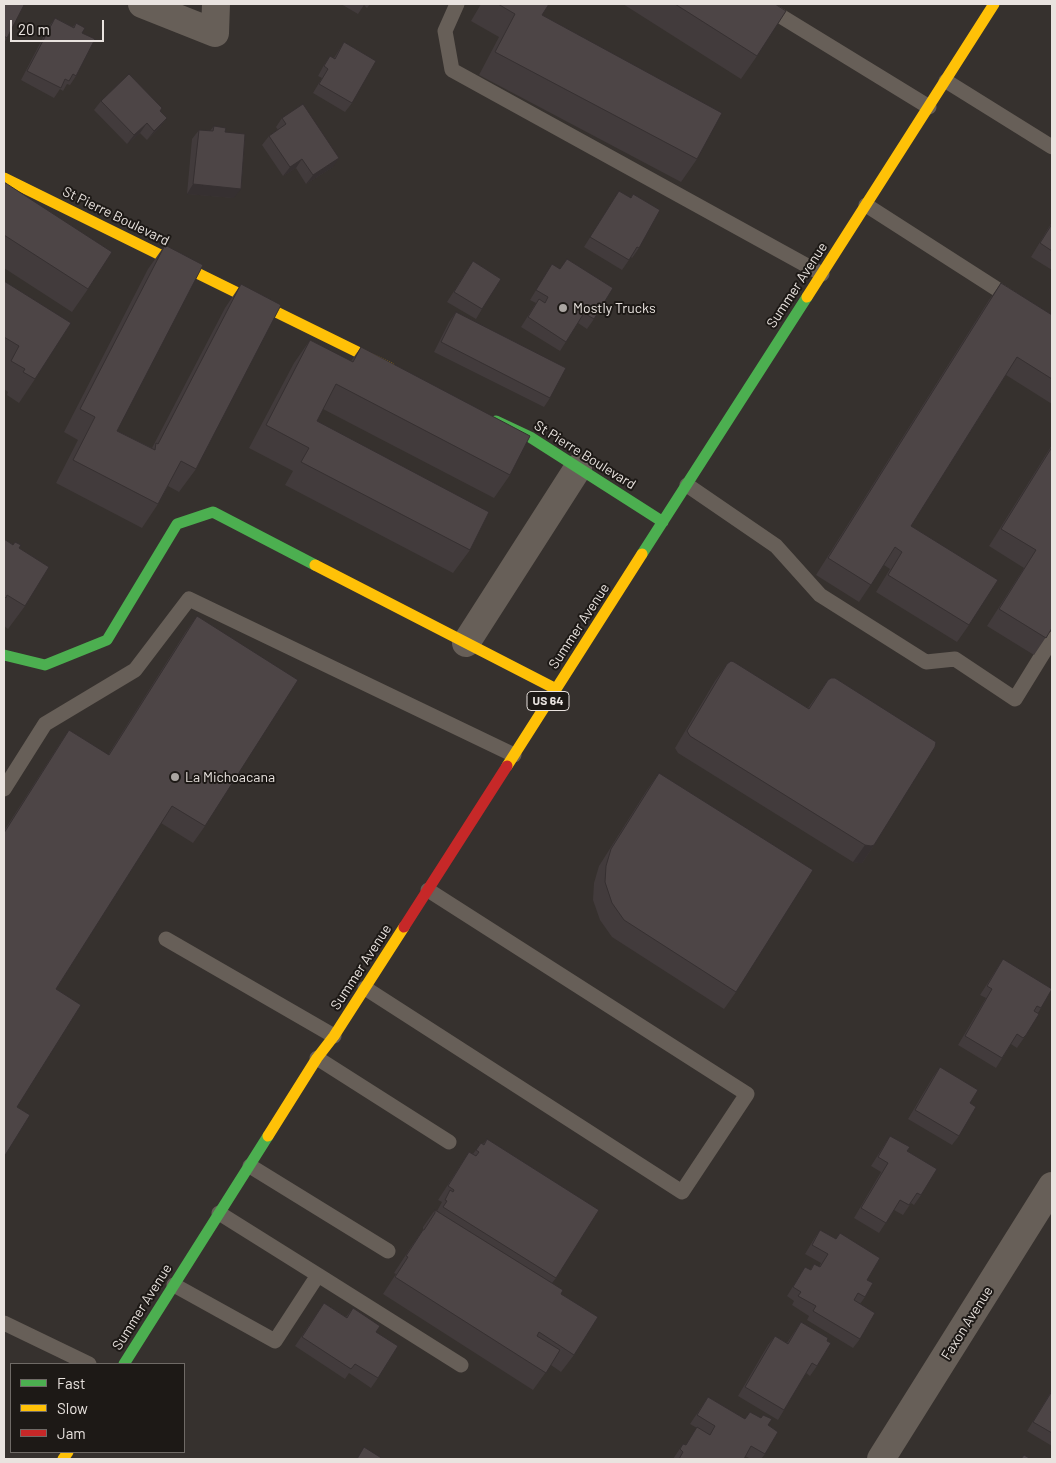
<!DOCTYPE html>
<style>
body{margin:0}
#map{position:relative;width:1056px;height:1463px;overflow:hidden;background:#36312e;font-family:Barlow,sans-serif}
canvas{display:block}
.frame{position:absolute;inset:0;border:5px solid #e9e3df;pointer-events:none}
.legend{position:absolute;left:10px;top:1363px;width:175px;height:90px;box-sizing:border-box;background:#1d1916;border:1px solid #6f6a66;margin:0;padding:6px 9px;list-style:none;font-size:15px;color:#e9e3df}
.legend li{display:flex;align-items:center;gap:10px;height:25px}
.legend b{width:25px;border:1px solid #6f6a66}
.scale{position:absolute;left:10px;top:20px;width:94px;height:22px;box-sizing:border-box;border:2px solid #e9e3df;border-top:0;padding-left:6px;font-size:15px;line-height:18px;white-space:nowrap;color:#e9e3df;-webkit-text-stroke:4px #1d1916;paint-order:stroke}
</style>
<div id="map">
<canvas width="1056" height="1463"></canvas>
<div class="frame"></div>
<ul class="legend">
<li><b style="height:6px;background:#4caf50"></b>Fast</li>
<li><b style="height:6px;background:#ffc107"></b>Slow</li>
<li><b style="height:6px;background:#c62828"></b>Jam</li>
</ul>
<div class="scale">20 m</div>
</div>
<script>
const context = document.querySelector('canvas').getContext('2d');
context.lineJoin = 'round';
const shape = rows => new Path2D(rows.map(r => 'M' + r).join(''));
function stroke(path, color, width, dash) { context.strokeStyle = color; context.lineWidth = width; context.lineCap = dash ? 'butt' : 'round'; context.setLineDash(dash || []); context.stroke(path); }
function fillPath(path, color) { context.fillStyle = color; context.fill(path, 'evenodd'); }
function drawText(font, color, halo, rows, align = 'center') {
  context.font = font + ' Barlow,sans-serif'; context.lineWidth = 4; context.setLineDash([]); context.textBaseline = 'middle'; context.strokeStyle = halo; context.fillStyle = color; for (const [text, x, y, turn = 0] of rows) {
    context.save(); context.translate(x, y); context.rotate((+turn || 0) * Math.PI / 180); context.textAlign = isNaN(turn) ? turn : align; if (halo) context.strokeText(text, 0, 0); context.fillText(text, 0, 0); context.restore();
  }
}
stroke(shape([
 [457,4,445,31,452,70,822,274],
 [761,4,929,107],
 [946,81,1052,147],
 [866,205,1014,300],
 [687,485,776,546,820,595,926,662,955,659,1015,699,1052,639],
 [4,789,45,724,135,670,189,599,514,755],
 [166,939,334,1036],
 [365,988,682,1192,747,1094,428,890],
 [317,1058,449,1142],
 [250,1166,388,1251],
 [318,1275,461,1365],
 [174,1285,275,1341,318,1275,219,1213],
 [4,1323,89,1364]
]), '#675f58', 15);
stroke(shape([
 [142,4,215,33,216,4],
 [466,643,578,468],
 [881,1459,1052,1186]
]), '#675f58', 28);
stroke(shape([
 [496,421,530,437,663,522],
 [642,554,807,297],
 [4,655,45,665,107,640,177,524,213,512,315,565],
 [124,1364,268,1136]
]), '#4caf50', 11);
stroke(shape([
 [4,178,390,368],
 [807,297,994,4],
 [315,565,556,689],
 [507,766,642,554],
 [268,1136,317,1058,334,1036,404,927],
 [63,1459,68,1452]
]), '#ffc107', 11);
stroke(shape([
 [404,927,507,766]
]), '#c62828', 11);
fillPath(shape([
 [4,4,7,38,4,43],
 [341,4,370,4,367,8,364,5,358,14],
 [481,4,549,4,542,15,697,159,681,182,479,75,499,37,471,21],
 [623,4,775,4,757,56,741,79],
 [55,18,73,27,76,23,82,33,76,76,70,85,67,84,63,91,60,89,54,98,21,80,48,28],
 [344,42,352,103,345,112,313,93,322,78,318,76,324,65,330,56,334,58],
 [101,101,167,118,160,127,147,140,140,133,127,144,94,110],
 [282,118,333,167,306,184,296,168,283,176,262,145,269,136,278,130,276,127],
 [214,126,225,132,234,198,187,194,192,139,199,130,210,131],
 [4,182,88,289,72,312,4,268],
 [619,191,639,248,632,258,631,257,622,270,584,247],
 [1052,222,1052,270,1031,257],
 [165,245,117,431,152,448,225,308,241,284,196,469,179,492,168,486,158,504,142,528,56,483,78,440,64,432,148,269],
 [473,261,482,309,476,319,447,302],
 [552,264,594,319,587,329,578,323,560,351,521,327,536,303,530,300],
 [4,281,35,379,19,403,7,395,8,392,4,389],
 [1001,283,1052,315,1052,404,1006,375,911,526,969,625,957,642,876,592,890,569,884,565,859,602,816,575,989,300],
 [456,312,550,398,544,407,434,352,449,322],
 [310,340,351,361,361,347,510,475,494,498,323,409,317,421,470,550,453,573,285,485,293,471,249,448,294,363],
 [1052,445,1052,628,1034,655,987,626,1024,568,989,546],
 [4,539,19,548,25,606,8,629,4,626],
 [197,616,205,826,193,843,161,823,56,989,17,1107,4,1157,4,831,57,748,69,730,108,755,185,633],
 [727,664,808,708,828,680,874,845,862,863,859,863,853,862,678,753,675,748,715,681],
 [659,773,736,992,724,1009,612,937,600,920,593,900,594,883,599,866,647,790],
 [1003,959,1041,1008,1038,1013,1026,1035,1019,1045,1017,1048,1011,1044,996,1068,958,1045,986,998,980,995],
 [940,1067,970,1103,959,1136,952,1145,908,1119,933,1077],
 [890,1136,907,1151,921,1195,914,1205,911,1203,903,1215,894,1210,879,1233,854,1218,881,1172,871,1166],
 [487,1139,556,1278,552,1283,561,1294,574,1355,561,1372,551,1365,533,1390,383,1294,396,1274,394,1273,411,1247,423,1230,423,1227,435,1210,437,1211,442,1202,438,1200,460,1166,469,1152,473,1154,481,1143,483,1144],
 [820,1230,836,1239,840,1233,867,1280,865,1297,860,1304,860,1339,853,1348,807,1320,809,1316,792,1305,794,1301,787,1296,805,1267,810,1270,814,1264,819,1267,821,1263,805,1254,814,1239],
 [324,1303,346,1317,353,1308,376,1332,378,1378,371,1388,349,1373,345,1379,295,1346],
 [801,1322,827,1341,817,1366,810,1376,806,1373,784,1410,778,1420,738,1396,768,1345,775,1336,787,1343],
 [1052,1390,1052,1446,1027,1431],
 [708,1397,745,1419,750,1412,768,1425,765,1454,761,1459,751,1459,745,1456,744,1459,673,1459,683,1444,686,1445,697,1428,690,1424]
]), '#423b3c');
fillPath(shape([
 [167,118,160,127,147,140,154,131],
 [147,123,140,133,127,144,134,135],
 [339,158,333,167,306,184,313,175],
 [302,159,296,168,283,176,290,167],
 [193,184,241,189,234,198,187,194],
 [865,845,874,845,862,863,859,863,853,862]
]), '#363031');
const building = shape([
 [4,4,21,4,24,5,7,38,4,36,4,4],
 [498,4,549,4,542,15,722,113,697,159,495,52,515,14,498,4],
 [675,4,775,4,786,11,757,56,675,4],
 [55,18,74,28,76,23,85,28,82,33,95,39,76,76,73,74,69,81,65,79,61,88,27,71,55,18],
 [344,42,376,61,352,103,319,84,328,69,324,66,330,56,335,59,344,42],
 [129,74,162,108,160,111,167,118,154,131,147,123,134,135,101,101,129,74],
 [303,104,339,158,313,175,302,159,290,167,269,136,286,124,282,118,303,104],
 [214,126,226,128,225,132,245,134,241,189,193,184,199,130,213,131,214,126],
 [4,182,112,252,88,289,4,235,4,182],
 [619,191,631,198,633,194,660,210,639,248,637,247,629,260,590,237,619,191],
 [1052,224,1052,251,1040,243,1052,224],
 [165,245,203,265,117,431,155,450,156,443,158,444,241,284,281,305,196,469,181,461,158,504,73,460,95,417,80,409,165,245],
 [567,259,613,288,594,319,584,313,566,342,528,317,539,299,545,303,548,297,536,290,552,264,560,269,567,259],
 [473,261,501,279,482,309,454,292,473,261],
 [4,281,71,323,35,379,23,372,25,369,11,361,19,346,4,337,4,281],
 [1001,283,1052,315,1052,379,1017,357,911,526,998,580,969,625,888,575,902,552,895,547,871,585,828,558,1001,283],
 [456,312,566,368,550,398,441,342,456,312],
 [310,340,353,362,361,347,530,436,510,475,336,384,317,421,489,512,470,550,301,462,309,448,266,425,310,340],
 [1052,447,1052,628,1046,638,999,609,1036,550,1001,529,1052,447],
 [4,539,13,545,15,542,21,545,19,548,49,567,25,606,7,595,6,598,4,596,4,539],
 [197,616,298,680,205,826,172,806,56,989,81,1005,17,1107,30,1115,4,1157,4,833,69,730,109,755,197,616],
 [731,661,734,662,809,709,828,680,831,678,835,678,936,742,935,747,874,845,871,846,865,845,690,736,687,731,727,664,731,661],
 [659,773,813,870,736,992,624,920,612,903,605,882,606,866,611,849,659,773],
 [1003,959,1052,989,1041,1008,1037,1006,1034,1011,1039,1014,1026,1035,1023,1038,1017,1034,1002,1058,965,1036,992,989,987,986,1003,959],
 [940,1067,978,1090,970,1103,976,1107,959,1136,915,1110,940,1067],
 [890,1136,910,1147,907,1151,937,1169,921,1195,917,1193,909,1205,900,1200,886,1223,861,1208,888,1163,878,1157,890,1136],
 [487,1139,599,1210,556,1278,443,1207,447,1201,445,1200,450,1190,453,1192,454,1190,448,1186,469,1152,476,1156,479,1152,476,1150,481,1143,484,1145,487,1139],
 [435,1210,563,1290,561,1294,598,1317,574,1355,539,1332,537,1336,560,1350,546,1373,395,1277,408,1257,406,1256,423,1230,424,1230,435,1213,435,1210],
 [820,1230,836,1239,840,1233,880,1258,867,1280,873,1283,865,1297,858,1293,854,1300,875,1313,860,1339,813,1311,816,1306,798,1296,801,1292,793,1287,805,1267,811,1270,814,1264,820,1267,828,1254,812,1245,820,1230],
 [324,1303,347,1318,353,1308,380,1326,376,1332,398,1346,378,1378,355,1364,351,1369,302,1337,324,1303],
 [801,1322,828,1338,827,1341,831,1343,817,1366,812,1363,784,1410,745,1387,775,1336,788,1344,801,1322],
 [1052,1391,1052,1433,1033,1422,1052,1391],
 [708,1397,745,1419,750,1412,761,1418,763,1415,772,1419,768,1425,778,1432,765,1454,751,1446,744,1459,679,1459,683,1452,680,1449,683,1444,686,1445,697,1427,710,1435,715,1426,697,1415,708,1397],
 [364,1447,383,1459,357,1459,364,1447],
 [1024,1455,1031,1459,1021,1459,1024,1455]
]);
fillPath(building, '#4d4546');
stroke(building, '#363031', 1);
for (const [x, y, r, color] of [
 [563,308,5,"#aaa5a1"],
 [175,777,5,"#aaa5a1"]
]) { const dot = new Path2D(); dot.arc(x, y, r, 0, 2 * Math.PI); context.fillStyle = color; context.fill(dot); stroke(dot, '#1d1916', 2); }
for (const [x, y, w] of [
 [548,701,42]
]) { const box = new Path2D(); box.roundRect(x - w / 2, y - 9.5, w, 19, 4); context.fillStyle = '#1d1916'; context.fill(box); stroke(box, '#e9e3df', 1); }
drawText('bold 12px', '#e9e3df', null, [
 ["US 64",548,701]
]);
drawText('14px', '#e9e3df', '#1d1916', [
 ["St Pierre Boulevard",116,216,26],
 ["Summer Avenue",797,285,-57],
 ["St Pierre Boulevard",585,455,32],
 ["Summer Avenue",579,626,-57],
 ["Summer Avenue",361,967,-57],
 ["Summer Avenue",142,1307,-58],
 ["Faxon Avenue",967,1323,-58]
]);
drawText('14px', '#e9e3df', '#1d1916', [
 ["Mostly Trucks",573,308],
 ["La Michoacana",185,777]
], 'left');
</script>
